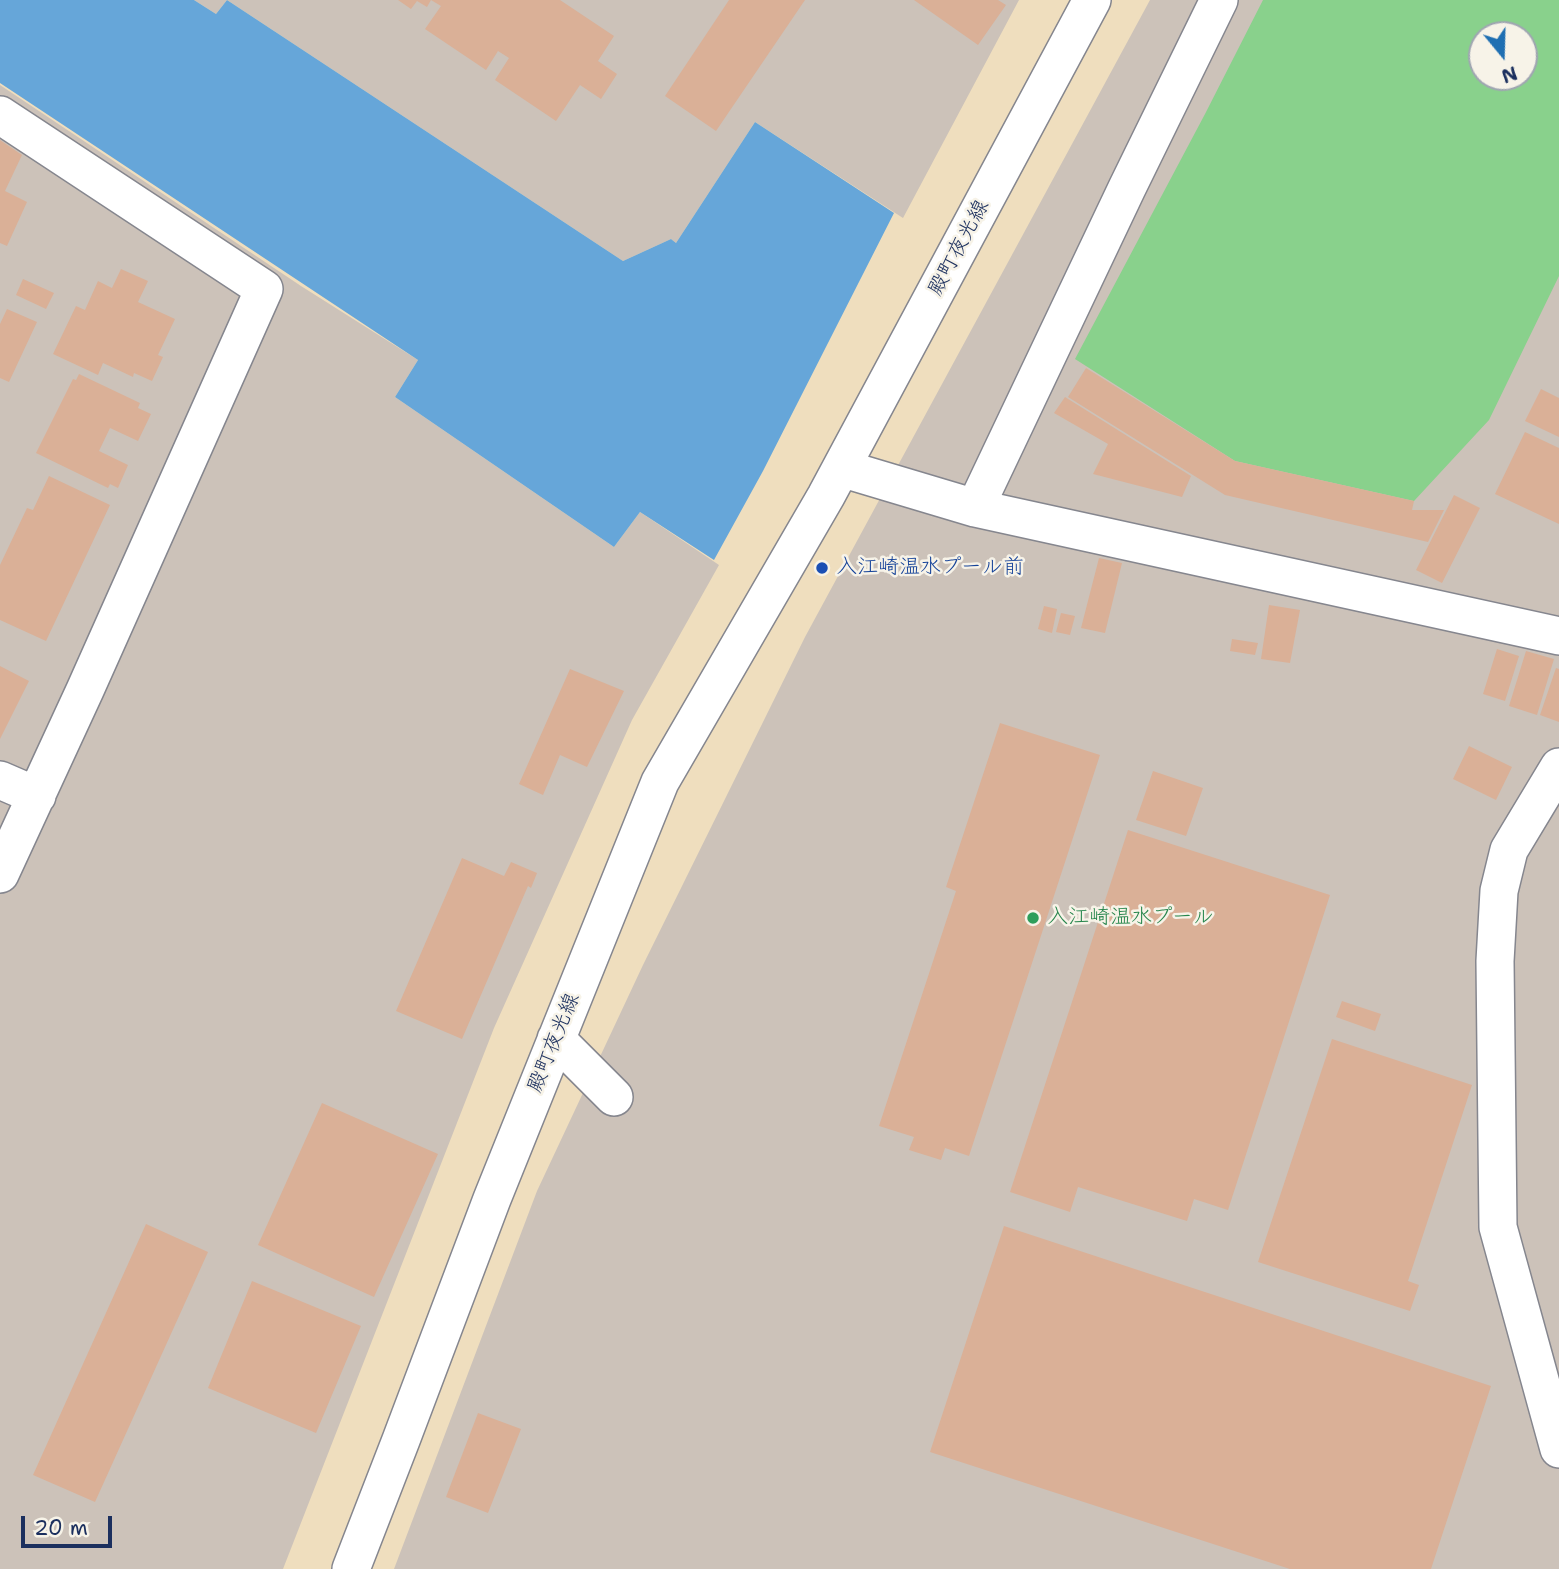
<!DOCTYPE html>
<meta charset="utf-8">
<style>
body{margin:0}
#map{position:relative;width:1559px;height:1569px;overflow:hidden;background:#efdebe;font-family:"Shantell Sans",sans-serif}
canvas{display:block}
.north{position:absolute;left:1468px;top:21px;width:70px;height:70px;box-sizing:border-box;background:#f7f3e8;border:2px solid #9fa5b1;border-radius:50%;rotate:161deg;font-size:19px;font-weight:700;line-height:28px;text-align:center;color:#1b2f5e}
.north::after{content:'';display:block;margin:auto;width:24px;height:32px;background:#1f6fb2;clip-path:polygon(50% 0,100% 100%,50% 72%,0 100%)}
.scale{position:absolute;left:21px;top:1516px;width:91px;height:32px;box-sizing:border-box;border:4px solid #1b2f5e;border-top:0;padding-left:9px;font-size:21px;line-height:24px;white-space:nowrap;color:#1b2f5e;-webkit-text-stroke:5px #f7f3e8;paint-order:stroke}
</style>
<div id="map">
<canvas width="1559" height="1569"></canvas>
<div class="north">N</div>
<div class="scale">20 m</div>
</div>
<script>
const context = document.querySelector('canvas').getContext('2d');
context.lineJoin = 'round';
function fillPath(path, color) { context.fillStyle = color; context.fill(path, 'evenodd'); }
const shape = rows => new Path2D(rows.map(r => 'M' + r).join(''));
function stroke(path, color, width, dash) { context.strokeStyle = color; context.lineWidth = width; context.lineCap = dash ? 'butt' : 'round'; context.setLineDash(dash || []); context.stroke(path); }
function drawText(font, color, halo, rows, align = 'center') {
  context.font = font + ' "Shantell Sans","Klee One",sans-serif'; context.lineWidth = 5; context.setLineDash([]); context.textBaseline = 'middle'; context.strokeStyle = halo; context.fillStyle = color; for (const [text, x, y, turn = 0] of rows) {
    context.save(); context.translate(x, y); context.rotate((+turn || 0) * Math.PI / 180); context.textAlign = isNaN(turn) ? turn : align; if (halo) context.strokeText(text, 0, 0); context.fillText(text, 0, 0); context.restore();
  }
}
fillPath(shape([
 [194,0,1019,0,903,218,755,122,676,243,671,239,623,261,227,0,216,14],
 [1150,0,1559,0,1559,1569,394,1569,537,1191,643,965,805,637],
 [1482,35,1524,35,1524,77,1482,77],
 [0,85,301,286,418,360,395,397,614,547,640,512,719,565,632,720,494,1028,283,1569,0,1569]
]), '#ccc2b9');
fillPath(shape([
 [1263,0,1559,0,1559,276,1489,420,1414,501,1235,461,1075,359,1205,114],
 [1482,35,1524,35,1524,77,1482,77]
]), '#89d18c');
fillPath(shape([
 [0,0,194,0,216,14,227,0,623,261,671,239,676,243,755,122,894,213,763,471,714,560,640,512,614,547,395,397,418,360,0,83]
]), '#66a6d9');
fillPath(shape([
 [398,0,431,0,427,7,417,1,411,9],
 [431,0,560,0,614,36,598,61,617,74,601,99,580,85,556,121,495,80,509,58,498,51,486,70,425,29,441,6],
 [729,0,805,0,716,131,665,96],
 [914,0,998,0,1006,5,978,45],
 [0,140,22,155,5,191,27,202,7,246,0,243],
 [121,269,148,281,138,302,175,319,158,355,163,357,152,381,134,373,133,377,103,363,98,375,53,354,76,306,85,310,98,281,112,288],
 [23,279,54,293,46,309,16,295],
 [7,309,37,322,9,382,0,378,0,324],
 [1086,368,1235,461,1414,501,1412,510,1444,510,1428,542,1225,495,1068,397],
 [79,374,140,403,138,408,151,414,138,441,110,428,99,451,128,465,118,488,110,484,108,488,36,453,73,379,76,380],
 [1541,389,1559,398,1559,437,1525,421],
 [1065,397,1191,476,1182,497,1093,474,1108,444,1054,413],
 [1525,432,1559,448,1559,524,1495,494],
 [49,476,110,505,46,641,0,620,0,565,27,508,33,510],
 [1454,495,1480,508,1442,583,1416,570],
 [1099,558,1122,563,1105,633,1081,628],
 [1269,605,1300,610,1290,663,1261,659],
 [1044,606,1057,609,1052,633,1038,629],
 [1061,613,1075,616,1070,635,1056,632],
 [1232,639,1258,643,1255,655,1230,651],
 [1497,649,1519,656,1505,701,1483,694],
 [1526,651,1554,659,1537,715,1509,706],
 [0,666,29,681,0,739],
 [1556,668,1559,669,1559,722,1540,715],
 [570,669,624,691,587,767,560,755,543,795,519,784],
 [1000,723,1100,755,969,1156,945,1148,941,1160,909,1150,914,1137,879,1126,956,891,946,887],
 [1469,746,1512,767,1496,800,1453,779],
 [1153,771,1203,788,1186,836,1136,820],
 [1128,830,1330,895,1228,1210,1194,1199,1187,1221,1078,1187,1070,1212,1010,1192],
 [462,858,504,876,511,862,537,873,531,888,528,886,462,1039,396,1011],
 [1342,1001,1381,1014,1375,1031,1336,1017],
 [1332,1039,1472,1085,1408,1281,1419,1285,1410,1311,1258,1262],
 [322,1103,438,1154,374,1297,258,1245],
 [146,1224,208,1252,95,1502,33,1475],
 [1004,1226,1491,1386,1431,1569,1290,1569,930,1452],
 [252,1281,361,1326,316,1433,208,1388],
 [478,1413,521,1429,488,1513,446,1497]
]), '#dab097');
const minor = shape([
 [0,115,264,289,85,690,0,874],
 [841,468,975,508,1559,636],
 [975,508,1127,188,1219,0],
 [1559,767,1509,850,1499,891,1495,961,1498,1227,1559,1449],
 [0,780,37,796],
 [556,1039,614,1097],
 [351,1569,401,1440,492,1199,660,782,826,496,1092,0]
]);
stroke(minor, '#85868e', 40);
stroke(minor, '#fff', 37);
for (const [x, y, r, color] of [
 [822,568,7,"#1a4fb4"],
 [1033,918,7,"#2e9e5b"]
]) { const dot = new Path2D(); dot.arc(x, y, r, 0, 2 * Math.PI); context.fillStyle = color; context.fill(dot); stroke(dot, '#f7f3e8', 2.5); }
drawText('21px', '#1b2f5e', '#f7f3e8', [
 ["殿町夜光線",959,248,-62],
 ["殿町夜光線",554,1043,-68]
]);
drawText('21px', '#164399', '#f7f3e8', [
 ["入江崎温水プール前",836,568]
], 'left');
drawText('21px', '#27864d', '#f7f3e8', [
 ["入江崎温水プール",1047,918]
], 'left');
</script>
